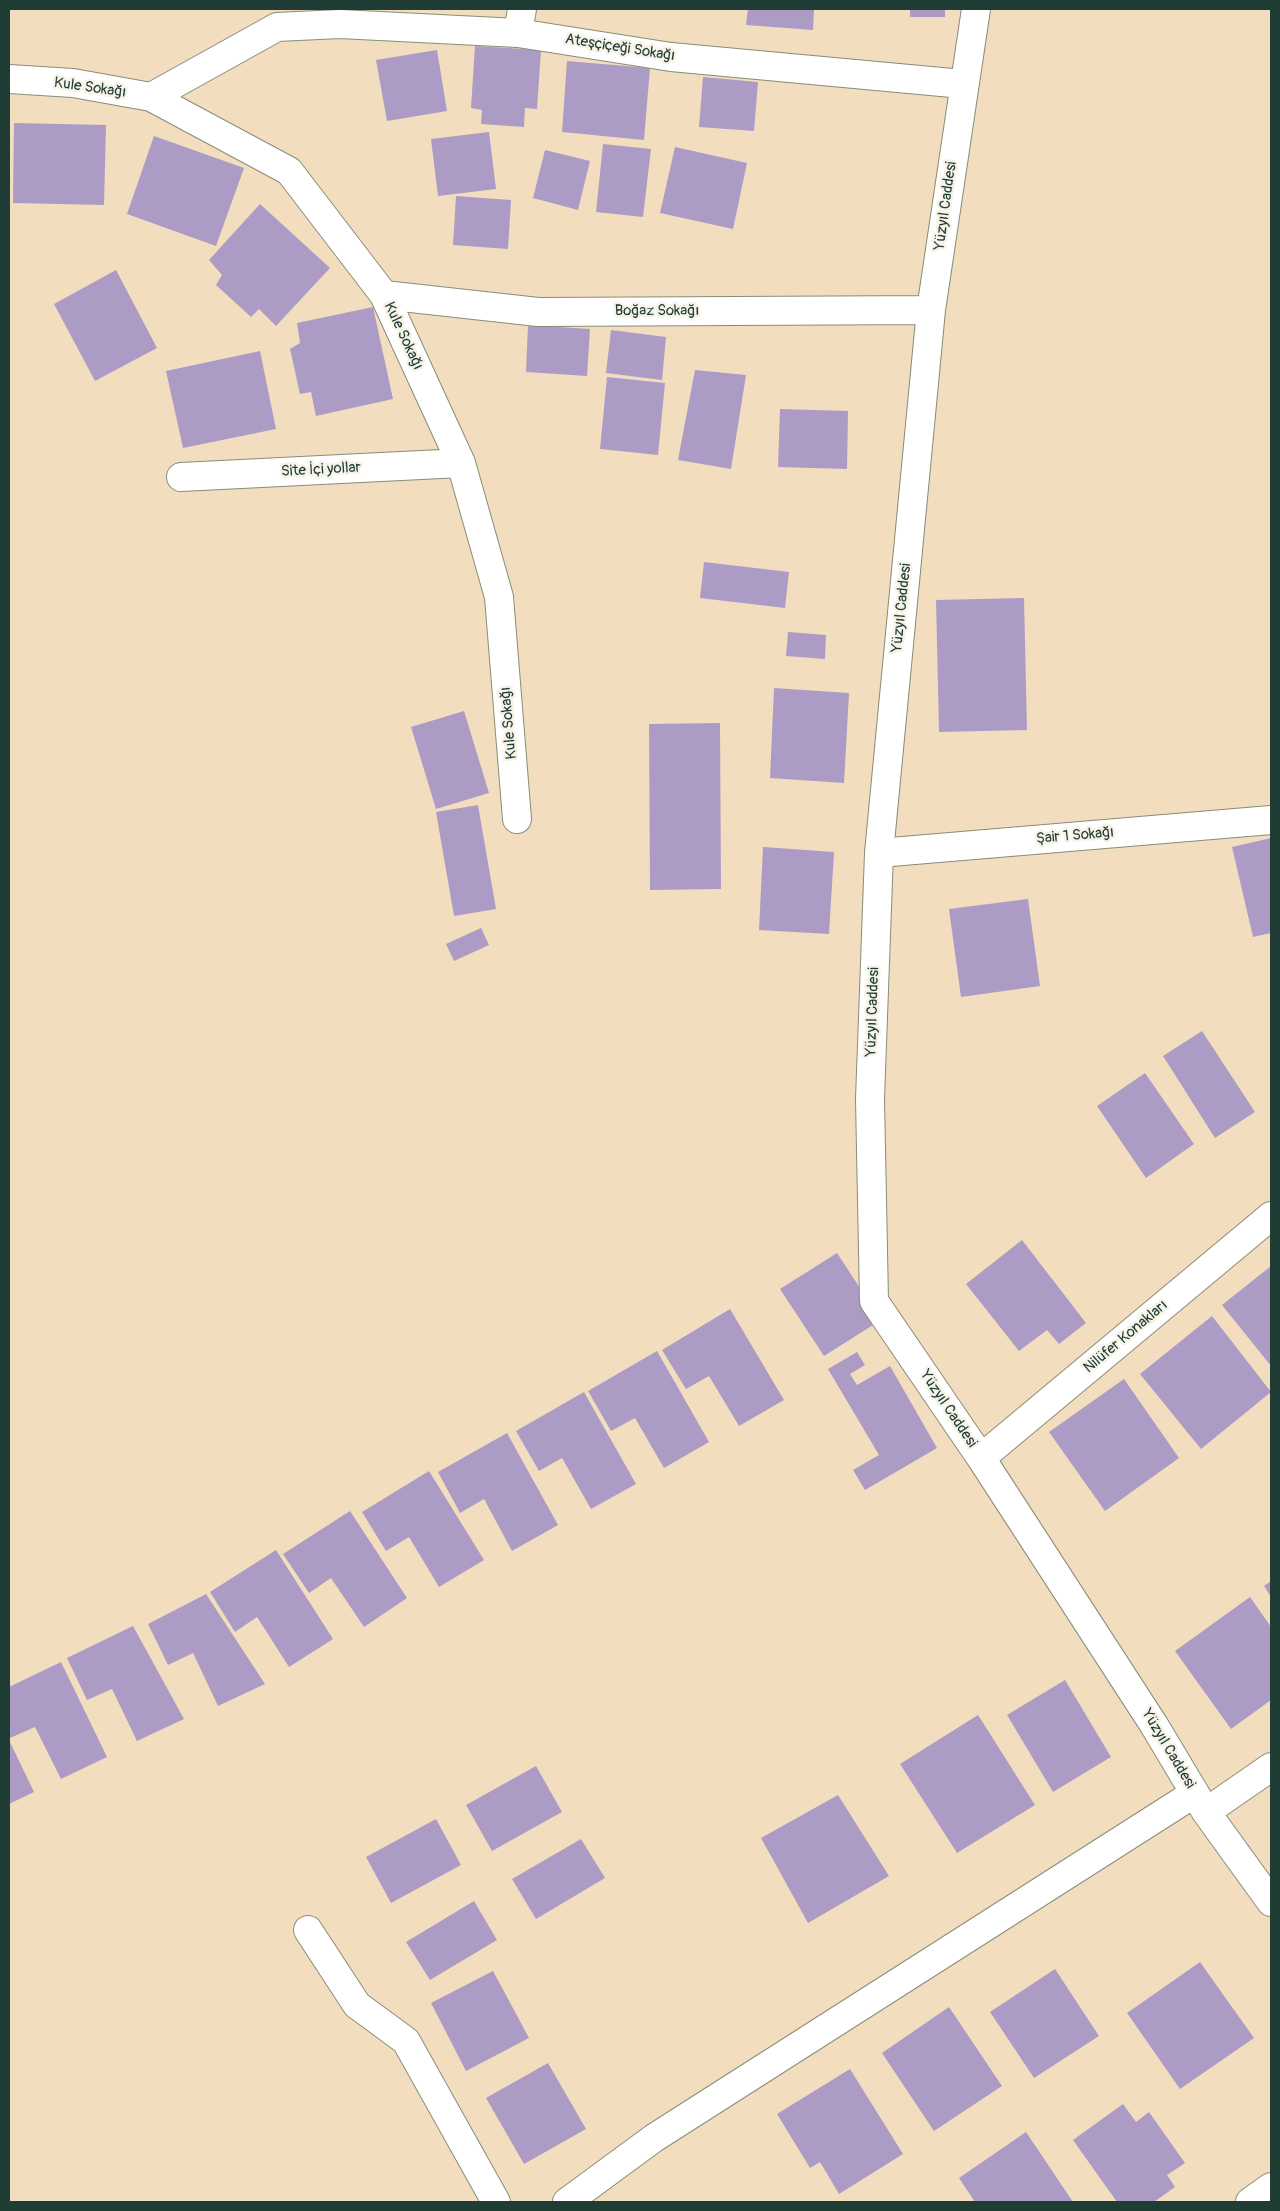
<!DOCTYPE html>
<meta charset="utf-8">
<style>
body{margin:0}
#map{position:relative;width:1280px;height:2211px;overflow:hidden;background:#f2ddbe;font-family:Pangolin,sans-serif}
canvas{display:block}
.frame{position:absolute;inset:0;border:10px solid #1f3d34;pointer-events:none}
</style>
<div id="map">
<canvas width="1280" height="2211"></canvas>
<div class="frame"></div>
</div>
<script>
const context = document.querySelector('canvas').getContext('2d');
context.lineJoin = 'round';
function fillPath(path, color) { context.fillStyle = color; context.fill(path, 'evenodd'); }
const shape = rows => new Path2D(rows.map(r => 'M' + r).join(''));
function stroke(path, color, width, dash) { context.strokeStyle = color; context.lineWidth = width; context.lineCap = dash ? 'butt' : 'round'; context.setLineDash(dash || []); context.stroke(path); }
function drawText(font, color, halo, rows, align = 'center') {
  context.font = font + ' Pangolin,sans-serif'; context.lineWidth = 5; context.setLineDash([]); context.textBaseline = 'middle'; context.strokeStyle = halo; context.fillStyle = color; for (const [text, x, y, turn = 0] of rows) {
    context.save(); context.translate(x, y); context.rotate((+turn || 0) * Math.PI / 180); context.textAlign = isNaN(turn) ? turn : align; if (halo) context.strokeText(text, 0, 0); context.fillText(text, 0, 0); context.restore();
  }
}
fillPath(shape([
 [748,9,814,9,813,30,746,25],
 [910,9,945,9,945,17,910,17],
 [475,46,541,50,537,109,525,108,524,127,481,124,482,110,471,108],
 [437,50,447,111,387,121,376,60],
 [567,61,650,68,644,140,562,132],
 [703,77,758,82,754,131,699,127],
 [14,123,106,125,104,205,13,203],
 [489,132,496,189,438,196,431,139],
 [154,136,244,168,216,246,127,214],
 [603,144,651,149,643,217,596,212],
 [675,147,747,163,733,229,660,213],
 [545,150,590,161,578,210,533,198],
 [456,196,511,200,508,249,453,245],
 [260,204,330,268,276,326,259,309,251,317,216,285,222,275,209,260],
 [116,270,157,348,95,381,54,304],
 [373,307,393,399,316,416,311,392,300,394,290,349,300,343,297,323],
 [528,325,590,329,587,376,526,372],
 [611,330,666,337,662,380,606,373],
 [260,351,276,429,183,448,166,371],
 [695,370,746,375,731,469,678,460],
 [607,377,665,383,658,455,600,449],
 [780,409,848,411,847,469,778,467],
 [704,562,789,572,785,608,700,598],
 [1024,598,1027,730,939,732,936,600],
 [788,632,826,635,825,659,786,656],
 [774,688,849,693,844,783,770,778],
 [464,711,489,793,436,809,411,727],
 [720,723,721,889,650,890,649,724],
 [478,805,496,909,454,916,436,812],
 [1271,838,1271,933,1253,937,1232,847],
 [763,847,834,852,829,934,759,930],
 [1028,899,1040,986,961,997,949,909],
 [481,928,489,945,454,961,446,944],
 [1202,1031,1255,1112,1215,1138,1163,1056],
 [1145,1073,1194,1144,1146,1178,1097,1106],
 [1022,1240,1086,1323,1059,1344,1047,1330,1019,1351,966,1284],
 [837,1253,881,1320,824,1356,780,1289],
 [1271,1266,1271,1366,1222,1305],
 [730,1309,784,1400,739,1426,709,1376,686,1389,662,1350],
 [1212,1316,1271,1392,1201,1449,1140,1374],
 [657,1351,709,1442,664,1468,635,1418,611,1431,588,1391],
 [857,1352,865,1365,850,1374,857,1385,890,1366,937,1448,865,1490,853,1470,879,1455,828,1369],
 [1124,1379,1179,1458,1105,1511,1049,1432],
 [584,1392,636,1484,591,1509,562,1458,539,1471,516,1431],
 [507,1433,558,1525,512,1551,484,1499,460,1513,438,1472],
 [429,1471,484,1560,439,1587,409,1537,386,1551,362,1512],
 [350,1511,407,1598,364,1627,331,1578,309,1593,283,1554],
 [276,1550,333,1639,289,1667,257,1617,235,1632,210,1592],
 [1271,1581,1271,1597,1264,1586],
 [206,1594,265,1684,218,1706,193,1653,168,1665,148,1624],
 [1250,1597,1271,1627,1271,1700,1231,1729,1175,1651],
 [133,1626,184,1719,137,1741,112,1689,87,1700,67,1658],
 [61,1662,107,1757,61,1779,35,1727,10,1738,9,1687],
 [1065,1680,1111,1757,1053,1792,1007,1715],
 [978,1715,1035,1805,957,1853,900,1764],
 [9,1740,34,1792,9,1804],
 [536,1766,562,1812,492,1851,466,1805],
 [838,1795,889,1876,808,1923,761,1838],
 [436,1819,461,1865,391,1903,366,1857],
 [581,1839,605,1878,536,1919,512,1879],
 [474,1901,497,1940,430,1980,406,1942],
 [1200,1962,1254,2038,1180,2089,1127,2013],
 [1055,1969,1099,2036,1034,2078,990,2012],
 [493,1971,529,2038,466,2071,431,2003],
 [949,2007,1002,2086,934,2131,882,2053],
 [548,2063,586,2129,524,2164,486,2098],
 [850,2069,903,2154,839,2194,820,2162,810,2168,777,2114],
 [1123,2104,1136,2122,1149,2112,1185,2163,1167,2175,1175,2187,1154,2202,1117,2202,1073,2140],
 [1026,2132,1073,2202,975,2202,959,2178]
]), '#ac9cc5');
const minor = shape([
 [976,9,931,310,879,853,870,1099,874,1301,981,1458,1154,1725,1206,1812,1271,1902],
 [518,33,522,9],
 [9,79,73,83,151,97,289,171,384,295,461,463,499,597,517,819],
 [151,97,277,27,340,24,518,33,671,57,963,84],
 [384,295,538,312,931,310],
 [181,477,461,463],
 [879,853,1271,820],
 [981,1458,1271,1216],
 [1206,1812,1271,1767],
 [308,1930,357,2005,406,2041,496,2202],
 [567,2202,654,2138,1195,1793],
 [1250,2202,1271,2187]
]);
stroke(minor, '#888d79', 30);
stroke(minor, '#fff', 28);
drawText('15px', '#1f3d34', '#f7f3e8', [
 ["Ateşçiçeği Sokağı",620,48,9],
 ["Kule Sokağı",90,88,8],
 ["Yüzyıl Caddesi",946,206,-82],
 ["Boğaz Sokağı",657,311],
 ["Kule Sokağı",403,336,65],
 ["Site İçi yollar",321,470,-3],
 ["Yüzyıl Caddesi",902,608,-84],
 ["Kule Sokağı",509,723,-95],
 ["Şair 1 Sokağı",1075,836,-5],
 ["Yüzyıl Caddesi",873,1012,-88],
 ["Nilüfer Konakları",1126,1337,-40],
 ["Yüzyıl Caddesi",948,1409,56],
 ["Yüzyıl Caddesi",1168,1749,59]
]);
</script>
